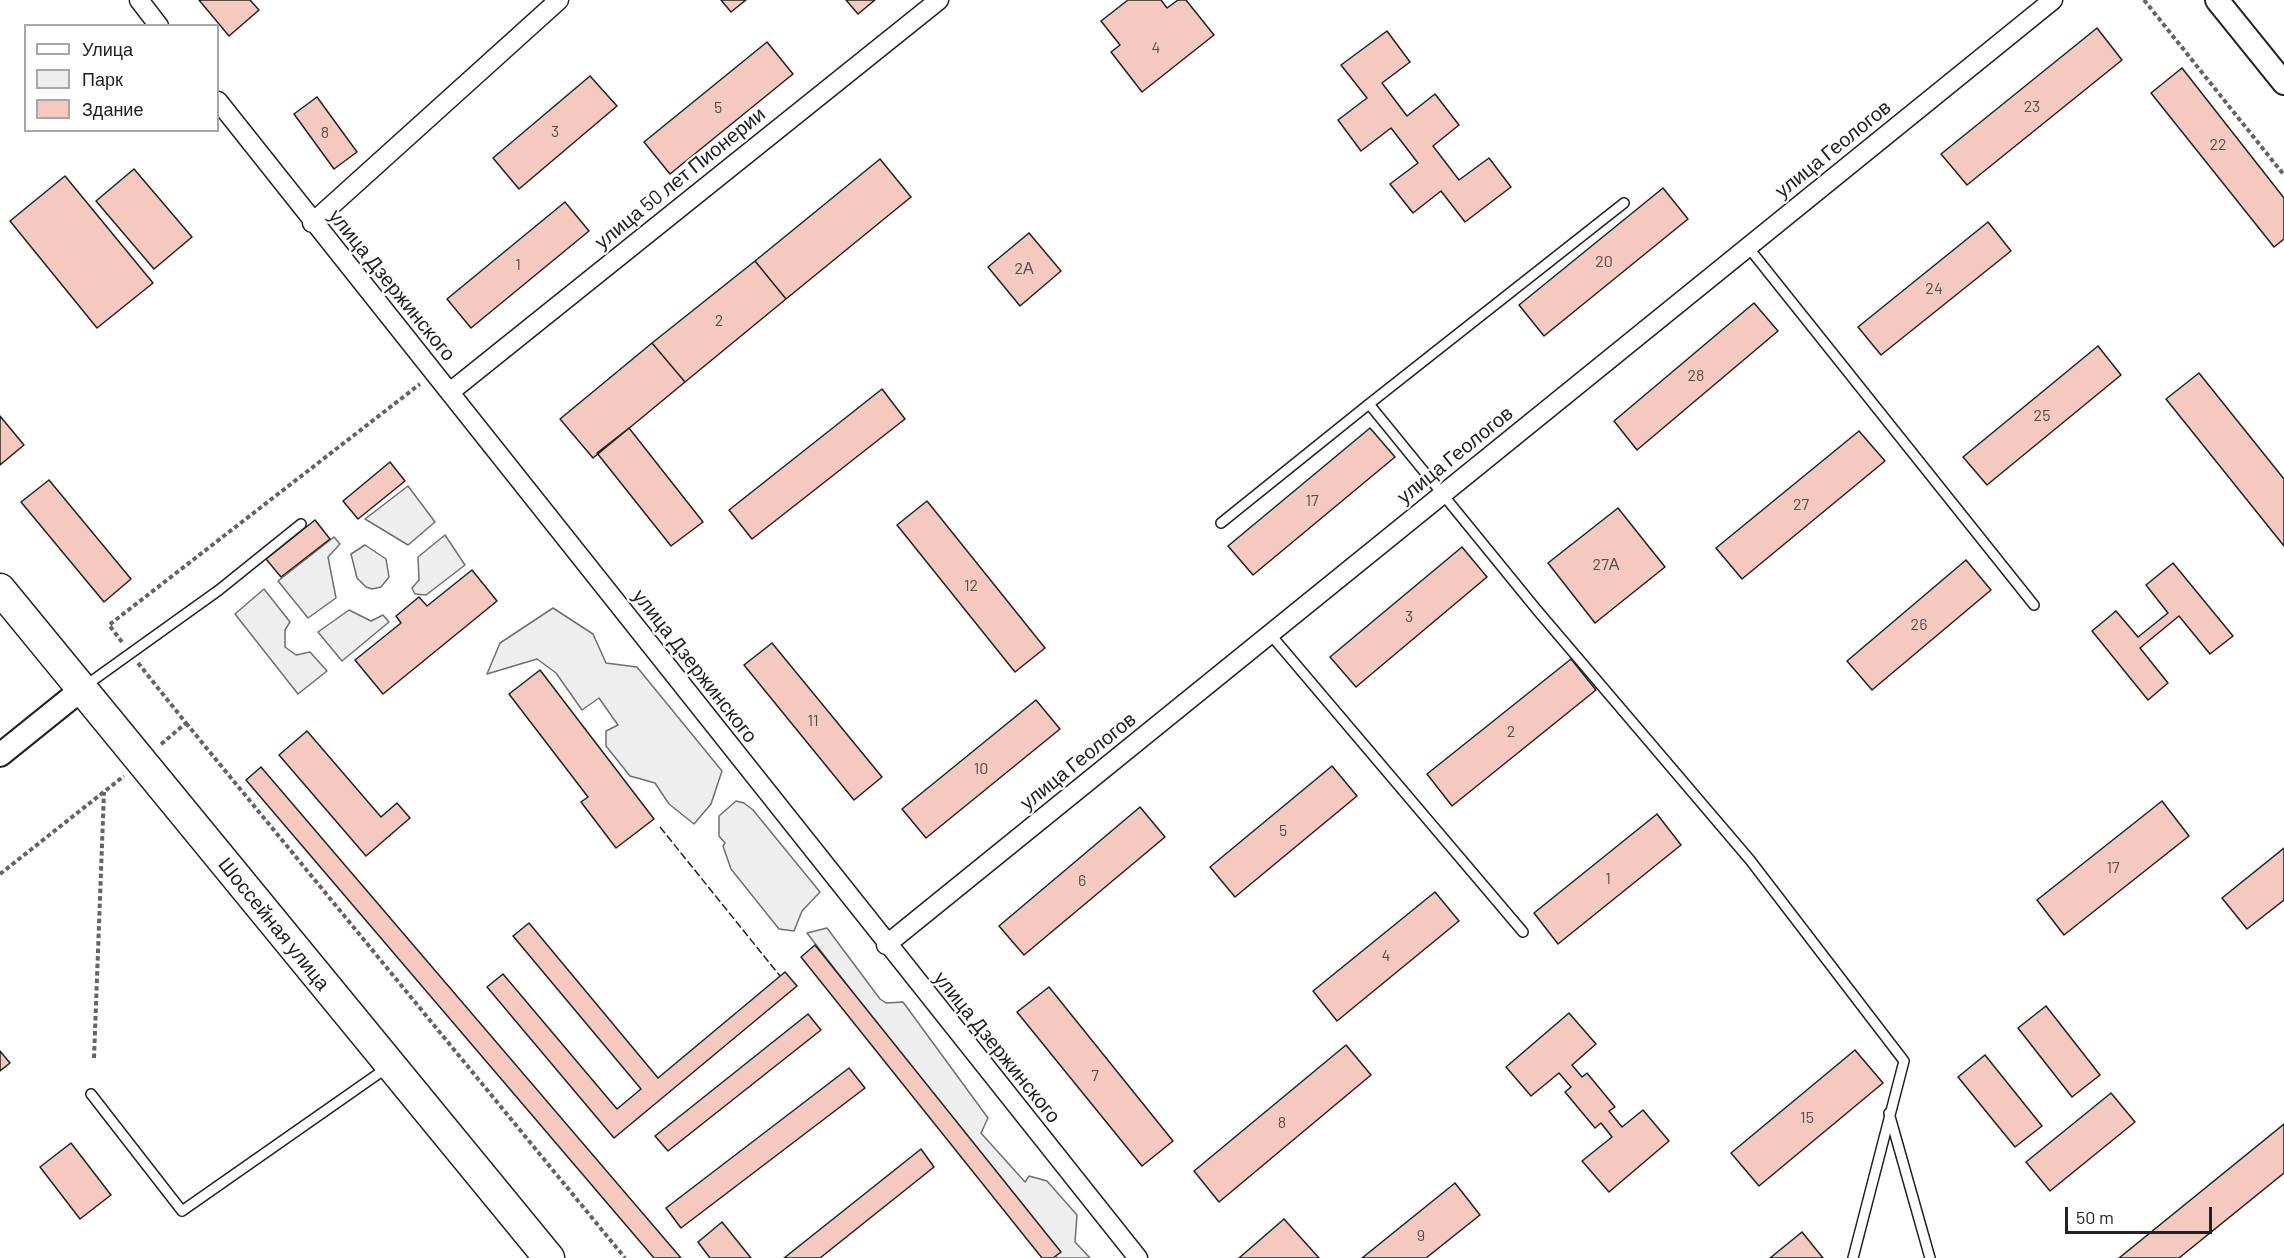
<!DOCTYPE html>
<meta charset="utf-8">
<style>
body{margin:0}
#map{position:relative;width:2284px;height:1258px;overflow:hidden;background:#fff;font-family:Barlow,sans-serif}
canvas{display:block}
.legend{position:absolute;left:24px;top:24px;width:195px;height:108px;box-sizing:border-box;background:#fff;border:2px solid #a7a7a7;margin:0;padding:8px 10px;list-style:none;font-size:18px;color:#222}
.legend li{display:flex;align-items:center;gap:12px;height:30px}
.legend b{width:30px;border:2px solid #a7a7a7}
.scale{position:absolute;left:2065px;top:1207px;width:147px;height:27px;box-sizing:border-box;border:3px solid #222;border-top:0;padding-left:8px;font-size:18px;line-height:21px;white-space:nowrap;color:#222;-webkit-text-stroke:4px #fff;paint-order:stroke}
</style>
<div id="map">
<canvas width="2284" height="1258"></canvas>
<ul class="legend">
<li><b style="height:8px;background:#fff"></b>Улица</li>
<li><b style="height:16px;background:#eee"></b>Парк</li>
<li><b style="height:16px;background:#f3c9c0"></b>Здание</li>
</ul>
<div class="scale">50 m</div>
</div>
<script>
const context = document.querySelector('canvas').getContext('2d');
context.lineJoin = 'round';
function fillPath(path, color) { context.fillStyle = color; context.fill(path, 'evenodd'); }
const shape = rows => new Path2D(rows.map(r => 'M' + r).join(''));
function stroke(path, color, width, dash) { context.strokeStyle = color; context.lineWidth = width; context.lineCap = dash ? 'butt' : 'round'; context.setLineDash(dash || []); context.stroke(path); }
function drawText(font, color, halo, rows, align = 'center') {
  context.font = font + ' Barlow,sans-serif'; context.lineWidth = 4.5; context.setLineDash([]); context.textBaseline = 'middle'; context.strokeStyle = halo; context.fillStyle = color; for (const [text, x, y, turn = 0] of rows) {
    context.save(); context.translate(x, y); context.rotate((+turn || 0) * Math.PI / 180); context.textAlign = isNaN(turn) ? turn : align; if (halo) context.strokeText(text, 0, 0); context.fillText(text, 0, 0); context.restore();
  }
}
const green = shape([
 [408,486,435,522,408,545,365,519,408,486],
 [445,535,465,565,426,595,415,594,412,588,419,580,418,557,445,535],
 [334,537,340,544,328,557,336,598,308,618,278,581,334,537],
 [365,545,386,559,389,577,381,587,372,589,366,587,357,578,351,554,365,545],
 [264,589,290,622,285,630,285,647,296,655,310,652,327,671,298,694,235,614,264,589],
 [553,608,593,634,606,663,637,667,722,771,711,804,694,824,669,804,655,783,630,776,606,746,606,731,618,725,599,698,582,710,556,673,537,659,487,674,500,643,553,608],
 [349,610,371,621,383,615,389,622,342,661,318,632,349,610],
 [736,801,744,803,753,810,820,892,802,911,794,931,779,929,731,869,723,846,725,843,719,836,719,816,736,801],
 [827,928,880,999,886,1003,903,1002,988,1118,981,1133,1025,1182,1029,1176,1047,1181,1077,1215,1075,1242,1090,1258,1057,1258,807,933,827,928]
]);
fillPath(green, '#eee');
stroke(green, '#6f6f6f', 1.5);
const building = shape([
 [199,0,250,0,259,10,229,36,199,0],
 [721,0,746,0,731,12,721,0],
 [846,0,875,0,858,14,846,0],
 [1128,0,1161,0,1167,8,1178,0,1186,0,1214,35,1142,92,1111,52,1120,45,1101,21,1128,0],
 [2097,28,2122,60,1967,185,1941,154,2097,28],
 [1387,31,1410,62,1382,83,1407,116,1435,94,1459,125,1433,146,1459,180,1489,158,1511,187,1465,222,1441,191,1413,213,1390,184,1418,163,1391,128,1361,151,1338,120,1367,98,1341,65,1387,31],
 [767,42,793,74,670,174,644,142,767,42],
 [2182,68,2284,198,2284,239,2274,247,2151,93,2182,68],
 [590,76,617,106,519,189,493,158,590,76],
 [317,97,357,152,334,169,294,114,317,97],
 [880,159,911,197,786,299,755,261,880,159],
 [134,169,192,237,154,269,96,201,134,169],
 [65,176,153,283,97,328,10,221,65,176],
 [1663,188,1688,219,1544,336,1519,305,1663,188],
 [565,202,589,231,471,328,447,299,565,202],
 [1988,222,2011,251,1881,355,1858,327,1988,222],
 [1029,233,1061,271,1020,306,988,267,1029,233],
 [755,261,786,299,685,382,652,343,755,261],
 [1754,303,1778,331,1637,450,1614,421,1754,303],
 [652,343,685,382,593,458,560,419,652,343],
 [2098,346,2121,375,1987,485,1963,457,2098,346],
 [2199,373,2284,479,2284,546,2166,399,2199,373],
 [882,389,905,419,752,539,729,510,882,389],
 [0,416,24,445,0,465,0,416],
 [629,428,703,522,671,546,597,453,629,428],
 [1370,428,1395,457,1253,575,1228,546,1370,428],
 [1859,431,1885,461,1742,579,1716,548,1859,431],
 [390,462,405,481,358,519,343,501,390,462],
 [49,480,131,579,104,602,21,502,49,480],
 [927,501,1045,648,1015,672,897,525,927,501],
 [1618,508,1665,567,1595,623,1548,563,1618,508],
 [315,520,330,539,281,577,266,559,315,520],
 [1462,547,1487,577,1356,687,1330,657,1462,547],
 [1966,560,1991,590,1872,690,1847,661,1966,560],
 [2173,563,2233,636,2210,654,2179,616,2140,648,2168,683,2148,700,2092,631,2116,611,2138,637,2168,613,2146,585,2173,563],
 [472,570,497,601,383,694,355,660,401,623,396,616,419,597,427,606,472,570],
 [772,643,882,777,854,800,744,665,772,643],
 [1571,659,1596,690,1452,806,1427,774,1571,659],
 [540,670,654,819,616,848,581,802,588,797,509,694,540,670],
 [1036,700,1060,729,926,838,902,809,1036,700],
 [307,731,381,817,397,803,410,818,366,856,279,755,307,731],
 [1332,766,1357,796,1235,897,1210,867,1332,766],
 [261,767,681,1258,654,1258,246,780,261,767],
 [2162,801,2189,836,2064,935,2037,900,2162,801],
 [1140,807,1165,837,1024,955,999,926,1140,807],
 [1657,814,1681,845,1558,944,1534,913,1657,814],
 [2284,848,2284,900,2247,929,2222,898,2284,848],
 [1435,892,1459,921,1337,1021,1313,991,1435,892],
 [529,923,658,1078,785,972,797,986,614,1138,487,987,503,974,617,1109,641,1089,513,936,529,923],
 [815,945,1061,1252,1053,1258,1042,1258,801,957,815,945],
 [1049,987,1173,1141,1142,1166,1017,1012,1049,987],
 [2046,1006,2100,1075,2072,1097,2018,1028,2046,1006],
 [1569,1013,1596,1044,1572,1065,1582,1077,1587,1073,1615,1107,1609,1111,1622,1127,1643,1110,1669,1141,1609,1192,1582,1161,1612,1137,1601,1123,1595,1128,1565,1092,1571,1087,1559,1073,1531,1096,1506,1067,1569,1013],
 [808,1014,821,1030,668,1151,655,1136,808,1014],
 [1346,1045,1371,1075,1219,1202,1194,1171,1346,1045],
 [1855,1050,1883,1083,1759,1186,1731,1153,1855,1050],
 [0,1051,10,1063,0,1071,0,1051],
 [1985,1055,2042,1126,2015,1147,1958,1077,1985,1055],
 [849,1068,865,1088,681,1228,666,1208,849,1068],
 [2111,1093,2135,1122,2050,1191,2026,1162,2111,1093],
 [2284,1124,2284,1173,2179,1258,2119,1258,2284,1124],
 [71,1143,111,1195,80,1219,40,1167,71,1143],
 [921,1149,934,1167,820,1258,784,1258,921,1149],
 [1455,1183,1480,1215,1426,1258,1362,1258,1455,1183],
 [1284,1219,1319,1258,1239,1258,1284,1219],
 [722,1222,751,1258,710,1258,698,1242,722,1222],
 [1802,1232,1823,1258,1770,1258,1802,1232]
]);
fillPath(building, '#f3c9c0');
stroke(building, '#222', 1.5);
const service = shape([
 [1624,203,1369,404,1537,610,1750,860,1904,1061,1853,1258],
 [1748,247,2034,605],
 [1221,523,1369,404],
 [1270,634,1523,932],
 [85,686,219,590,301,524],
 [91,1094,182,1211,388,1067],
 [1889,1113,1930,1258]
]);
const minor = shape([
 [139,0,159,26],
 [218,101,1138,1258],
 [312,223,559,0],
 [450,392,939,0],
 [886,945,2053,0]
]);
const tertiary = shape([
 [2217,0,2284,83],
 [0,755,82,689]
]);
const trunk = shape([
 [0,589,549,1258]
]);
stroke(service, '#222', 12);
stroke(minor, '#222', 21);
stroke(tertiary, '#222', 26);
stroke(trunk, '#222', 33);
stroke(shape([
 [2144,0,2284,175],
 [122,642,109,625,420,384],
 [138,663,186,723,159,746],
 [186,723,625,1258],
 [0,874,124,776],
 [94,1058,104,792]
]), '#646464', 4, [4.5, 3]);
stroke(service, '#fff', 9);
stroke(minor, '#fff', 18);
stroke(tertiary, '#fff', 22);
stroke(trunk, '#fff', 30);
stroke(shape([
 [660,827,780,976]
]), '#222', 1.5, [8, 3]);
drawText('16px', '#564c4a', null, [
 ["4",1156,48],
 ["23",2032,107],
 ["5",718,108],
 ["3",555,132],
 ["8",325,133],
 ["22",2218,145],
 ["20",1604,262],
 ["1",518,265],
 ["2А",1024,269],
 ["24",1934,289],
 ["2",719,321],
 ["28",1696,376],
 ["25",2042,416],
 ["17",1312,501],
 ["27",1801,505],
 ["27А",1606,565],
 ["12",971,586],
 ["3",1409,617],
 ["26",1919,625],
 ["11",813,721],
 ["2",1511,732],
 ["10",981,769],
 ["5",1283,831],
 ["17",2113,868],
 ["1",1608,879],
 ["6",1082,881],
 ["4",1386,956],
 ["7",1095,1076],
 ["15",1807,1118],
 ["8",1282,1123],
 ["9",1421,1236]
]);
drawText('20px', '#222', '#fff', [
 ["улица Геологов",1833,149,-39],
 ["улица 50 лет Пионерии",680,178,-39],
 ["улица Дзержинского",392,285,51],
 ["улица Геологов",1455,455,-39],
 ["улица Дзержинского",695,666,52],
 ["улица Геологов",1078,761,-39],
 ["Шоссейная улица",274,924,51],
 ["улица Дзержинского",997,1047,51]
]);
</script>
